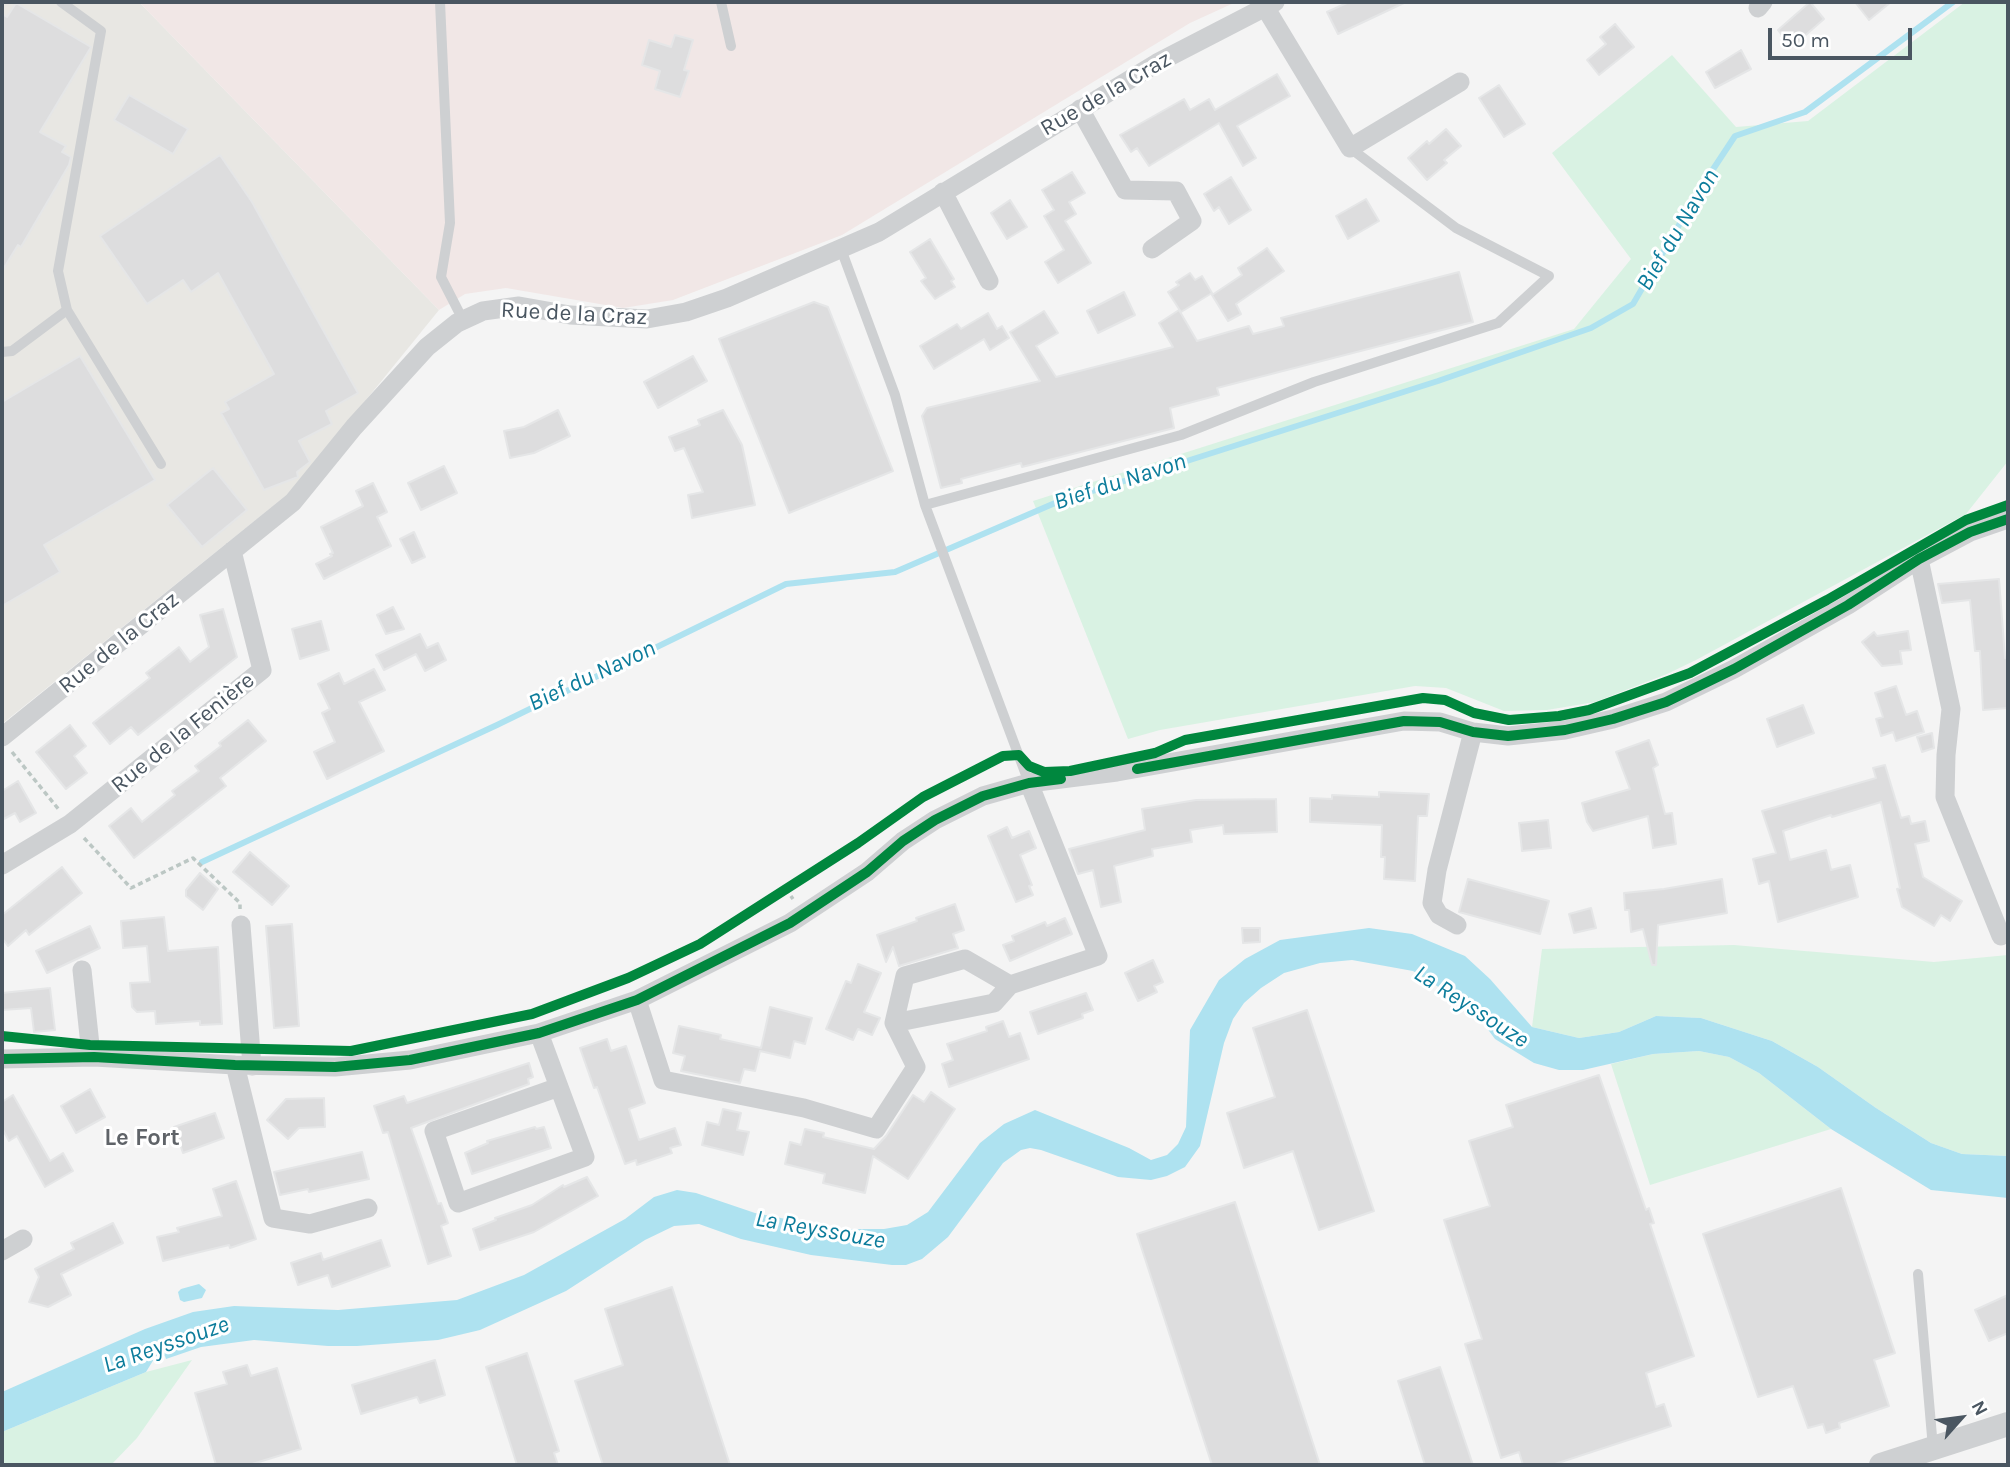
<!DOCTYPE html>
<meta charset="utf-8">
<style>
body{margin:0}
#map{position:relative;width:2010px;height:1467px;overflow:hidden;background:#f4f4f4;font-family:Karla,sans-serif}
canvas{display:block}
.frame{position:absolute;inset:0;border:4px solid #4a5661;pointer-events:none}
.north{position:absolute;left:1926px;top:1383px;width:70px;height:70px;-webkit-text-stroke:5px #fff;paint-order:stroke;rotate:62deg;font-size:19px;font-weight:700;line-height:28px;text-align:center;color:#4a5661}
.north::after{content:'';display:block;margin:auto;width:24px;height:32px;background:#4a5661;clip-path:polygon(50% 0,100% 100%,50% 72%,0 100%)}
.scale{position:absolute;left:1768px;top:28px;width:144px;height:32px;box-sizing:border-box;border:4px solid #4a5661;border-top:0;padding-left:9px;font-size:21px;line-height:24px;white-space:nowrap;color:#4a5661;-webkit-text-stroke:5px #fff;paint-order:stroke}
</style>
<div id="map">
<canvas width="2010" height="1467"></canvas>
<div class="frame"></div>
<div class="north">N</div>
<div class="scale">50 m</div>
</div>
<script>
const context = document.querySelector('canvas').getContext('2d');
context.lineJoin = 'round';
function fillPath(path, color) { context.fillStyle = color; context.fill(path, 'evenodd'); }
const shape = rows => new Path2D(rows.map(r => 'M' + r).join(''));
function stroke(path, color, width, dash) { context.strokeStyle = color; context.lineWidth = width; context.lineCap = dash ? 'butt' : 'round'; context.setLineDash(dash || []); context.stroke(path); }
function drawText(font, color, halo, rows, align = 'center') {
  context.font = font + ' Karla,sans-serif'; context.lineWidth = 6; context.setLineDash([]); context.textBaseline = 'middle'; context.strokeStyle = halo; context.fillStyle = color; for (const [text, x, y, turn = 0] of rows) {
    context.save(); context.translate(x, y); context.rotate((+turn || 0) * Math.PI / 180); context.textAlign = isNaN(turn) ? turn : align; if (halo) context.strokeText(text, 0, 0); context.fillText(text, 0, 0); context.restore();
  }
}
fillPath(shape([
 [2,2,139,2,439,310,293,490,2,724]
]), '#e8e7e3');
fillPath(shape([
 [139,2,1236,2,1190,23,842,235,673,300,623,308,506,288,465,294,439,310]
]), '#f1e7e6');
fillPath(shape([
 [1965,2,2008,2,2008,461,1966,514,1696,660,1667,674,1595,702,1547,710,1504,711,1446,688,1415,686,1160,730,1128,739,1033,501,1574,329,1631,259,1552,153,1672,55,1736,127,1808,121],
 [1734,945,1934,962,2008,955,2008,1156,1962,1154,1931,1143,1876,1108,1818,1067,1772,1041,1701,1018,1656,1016,1619,1032,1579,1038,1532,1027,1542,949],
 [1699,1051,1729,1057,1759,1073,1831,1129,1650,1185,1611,1064,1653,1054],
 [192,1360,137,1438,111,1465,2,1465,2,1432,146,1372]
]), '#d9f2e3');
fillPath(shape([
 [1369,928,1412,934,1465,956,1490,979,1532,1027,1579,1038,1619,1032,1656,1016,1701,1018,1772,1041,1818,1067,1876,1108,1931,1143,1962,1154,2008,1156,2008,1198,1931,1190,1831,1129,1759,1073,1729,1057,1699,1051,1653,1054,1583,1070,1559,1070,1534,1063,1495,1039,1478,1016,1453,996,1413,971,1352,960,1320,963,1284,973,1261,988,1244,1003,1233,1019,1224,1043,1200,1146,1185,1167,1167,1176,1151,1180,1118,1177,1041,1150,1030,1148,1021,1150,1003,1163,948,1237,922,1259,906,1265,892,1265,811,1255,741,1239,699,1224,674,1226,645,1240,566,1291,480,1330,438,1340,357,1346,328,1346,254,1340,201,1347,166,1359,165,1356,154,1359,146,1372,2,1432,2,1392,145,1329,193,1312,234,1306,338,1310,457,1300,524,1275,625,1219,654,1197,677,1190,696,1193,755,1213,837,1229,884,1229,907,1225,928,1212,980,1143,1004,1124,1035,1110,1129,1148,1151,1160,1167,1155,1178,1144,1186,1127,1190,1030,1219,980,1245,959,1280,940],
 [199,1284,206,1290,202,1298,184,1302,180,1300,178,1292,181,1289]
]), '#aee2f0');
stroke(shape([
 [202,862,497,725,786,584,895,572,1055,503,1438,381,1591,328,1633,304,1700,189,1735,136,1805,112,1953,2]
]), '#aee2f0', 6);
const building = shape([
 [1349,2,1406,2,1338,34,1327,12,1349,2],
 [1810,2,1824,19,1792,47,1778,30,1810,2],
 [1855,2,1891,2,1869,20,1855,2],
 [16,3,91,47,40,132,66,146,62,152,71,157,69,165,21,247,18,245,2,271,2,14,7,17,16,3],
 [1615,24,1634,47,1599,75,1587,60,1606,44,1600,37,1615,24],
 [675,35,693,40,684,70,689,71,680,97,655,89,660,71,642,65,649,40,671,47,675,35],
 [1741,50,1751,69,1715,88,1706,72,1741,50],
 [1277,74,1290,96,1237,126,1256,158,1243,166,1219,123,1149,166,1137,148,1131,152,1120,135,1184,99,1190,110,1209,99,1215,110,1277,74],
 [1499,85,1525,124,1504,137,1479,98,1499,85],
 [129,95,188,129,173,154,114,120,129,95],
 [1446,129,1461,146,1444,160,1447,163,1427,180,1408,158,1427,141,1429,144,1446,129],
 [220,155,252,202,358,393,326,411,332,424,299,441,310,462,297,472,298,477,264,490,221,413,229,409,225,402,274,374,218,273,191,292,183,280,147,304,100,236,220,155],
 [1072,172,1085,193,1069,202,1076,214,1065,221,1091,263,1058,283,1045,262,1064,250,1044,216,1054,210,1042,190,1072,172],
 [1231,177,1251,210,1229,224,1219,207,1214,211,1204,194,1231,177],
 [1366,199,1379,221,1348,239,1336,216,1366,199],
 [1010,200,1027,227,1007,239,991,213,1010,200],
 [930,239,954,279,951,281,955,287,935,299,921,281,926,278,910,252,930,239],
 [1267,248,1284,271,1236,304,1241,314,1228,321,1212,295,1242,275,1238,268,1267,248],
 [1459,272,1473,322,1217,388,1219,395,1170,408,1174,428,1022,467,1021,463,961,479,962,483,941,488,922,416,927,408,1040,381,1010,332,1044,311,1058,333,1036,346,1056,377,1173,347,1159,323,1179,310,1197,341,1249,326,1253,334,1284,326,1281,318,1459,272],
 [1190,273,1195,280,1202,276,1212,293,1181,312,1168,292,1179,285,1176,282,1190,273],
 [1124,292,1135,315,1098,333,1087,311,1124,292],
 [814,302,828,307,893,471,789,513,719,339,814,302],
 [988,313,997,329,1002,326,1009,338,990,350,984,339,934,369,920,346,957,324,961,329,988,313],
 [80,356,155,480,44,545,60,572,2,606,2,402,80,356],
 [693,356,707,381,658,408,644,382,693,356],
 [558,410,570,436,534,453,510,458,504,431,524,427,558,410],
 [723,410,742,445,755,505,692,518,688,495,703,492,684,448,675,451,669,437,700,425,698,420,723,410],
 [444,466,457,493,421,510,408,483,444,466],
 [213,468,247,510,202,547,167,505,213,468],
 [373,483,387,512,377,517,391,546,324,579,316,564,332,556,330,554,333,553,321,527,363,506,356,491,373,483],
 [414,532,425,557,412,563,400,539,414,532],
 [1999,579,2005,658,2008,657,2008,708,1983,710,1980,651,1975,651,1970,600,1942,603,1938,584,1999,579],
 [393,607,404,629,386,634,377,615,393,607],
 [223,609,237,657,138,735,131,727,110,744,93,723,150,678,146,673,179,647,190,662,209,647,200,615,223,609],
 [321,621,329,650,300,659,292,629,321,621],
 [1908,631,1911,650,1900,651,1902,664,1882,666,1862,642,1874,632,1877,636,1908,631],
 [420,634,427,648,438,643,446,660,425,671,416,654,384,670,376,655,420,634],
 [374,669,385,690,359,702,384,751,327,779,314,752,335,742,322,713,330,709,318,684,339,673,344,684,374,669],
 [1896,686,1906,715,1917,711,1924,732,1896,741,1893,732,1881,736,1876,719,1883,717,1875,693,1896,686],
 [1803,705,1814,733,1777,747,1767,719,1803,705],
 [248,720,266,741,220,778,226,786,134,858,109,826,131,808,142,822,175,795,172,791,199,771,195,766,221,746,219,743,248,720],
 [70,725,86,746,74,756,87,773,66,789,36,752,70,725],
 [1932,733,1934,748,1922,752,1917,737,1932,733],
 [1649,740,1658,765,1653,768,1665,814,1672,813,1676,844,1653,848,1648,816,1593,831,1587,822,1582,803,1630,789,1616,752,1649,740],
 [1885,765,1901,818,1909,816,1911,824,1925,821,1929,841,1915,844,1923,877,1962,901,1950,921,1941,915,1934,926,1902,907,1897,889,1900,888,1881,802,1832,817,1831,815,1783,831,1790,860,1826,850,1831,870,1850,865,1858,897,1778,922,1769,881,1759,884,1753,859,1776,853,1762,811,1876,778,1873,768,1885,765],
 [18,781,36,813,20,822,15,813,2,820,2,791,18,781],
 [1379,792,1429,794,1427,816,1418,816,1415,881,1384,879,1385,857,1381,857,1382,825,1310,822,1310,798,1332,799,1332,795,1379,797,1379,792],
 [1276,799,1277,832,1224,834,1223,825,1190,830,1192,842,1152,849,1153,856,1114,866,1121,902,1101,907,1093,870,1078,874,1069,849,1145,830,1142,809,1196,800,1276,799],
 [1548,820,1551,848,1522,851,1519,823,1548,820],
 [1007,827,1012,838,1029,831,1036,848,1020,855,1032,885,1029,886,1033,895,1016,902,988,836,1007,827],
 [250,852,289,886,272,905,233,872,250,852],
 [62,867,82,893,29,935,26,930,8,946,2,938,2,915,62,867],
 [200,873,218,889,203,910,186,896,186,890,200,873],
 [1468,879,1549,901,1540,934,1459,912,1468,879],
 [1722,879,1727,913,1658,925,1656,965,1652,965,1643,929,1631,932,1629,910,1625,910,1624,893,1664,889,1722,879],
 [955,904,964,930,953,934,958,948,899,966,893,947,886,962,877,935,917,921,916,918,955,904],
 [1591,908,1596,928,1574,933,1569,914,1591,908],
 [164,917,168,951,218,947,222,1024,200,1025,200,1021,156,1024,155,1011,137,1012,132,1007,130,983,150,982,147,946,123,948,121,921,164,917],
 [1065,918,1072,934,1010,961,1003,945,1014,941,1012,936,1045,922,1047,926,1065,918],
 [292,924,299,1026,274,1028,266,926,292,924],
 [90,926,100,948,47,973,36,951,90,926],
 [1242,928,1260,928,1260,942,1243,943,1242,928],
 [1153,960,1163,982,1154,986,1157,992,1138,1001,1125,973,1153,960],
 [858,964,881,973,864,1012,880,1018,872,1035,858,1029,853,1040,826,1029,846,981,851,983,858,964],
 [50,988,55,1030,34,1032,31,1008,2,1010,2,993,50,988],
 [1086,993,1093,1010,1082,1014,1083,1018,1038,1034,1030,1012,1086,993],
 [770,1007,812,1018,805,1044,794,1041,790,1058,760,1051,755,1071,744,1069,740,1083,681,1071,685,1056,673,1053,679,1026,721,1035,720,1039,761,1048,770,1007],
 [1307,1010,1374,1211,1319,1230,1293,1151,1244,1168,1227,1113,1275,1097,1253,1028,1307,1010],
 [1003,1021,1009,1037,1020,1033,1029,1059,949,1087,942,1064,953,1060,947,1044,987,1031,986,1027,1003,1021],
 [607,1039,611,1051,626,1046,632,1063,645,1103,629,1109,639,1140,675,1128,681,1145,670,1148,672,1153,637,1165,636,1160,625,1164,597,1087,594,1088,580,1048,607,1039],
 [529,1063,533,1077,528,1079,529,1084,411,1128,438,1204,441,1203,448,1223,441,1226,451,1256,428,1264,388,1132,383,1133,374,1106,404,1096,407,1103,529,1063],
 [1599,1075,1646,1210,1649,1208,1654,1223,1650,1224,1694,1356,1646,1373,1656,1407,1664,1404,1671,1426,1552,1465,1523,1465,1519,1452,1501,1458,1465,1344,1482,1339,1444,1220,1490,1206,1469,1141,1513,1127,1506,1105,1599,1075],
 [90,1089,105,1117,76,1133,61,1106,90,1089],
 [931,1092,955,1109,908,1179,873,1156,865,1193,823,1183,825,1174,785,1164,790,1142,801,1145,805,1129,824,1133,823,1137,874,1149,886,1136,913,1095,924,1102,931,1092],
 [13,1095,50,1161,63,1153,73,1171,45,1187,17,1136,9,1141,2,1128,2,1102,13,1095],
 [324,1098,325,1127,299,1128,288,1139,267,1120,286,1099,324,1098],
 [723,1109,741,1113,737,1130,749,1132,743,1155,702,1145,707,1122,719,1125,723,1109],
 [215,1113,224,1138,183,1153,174,1127,215,1113],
 [535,1127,536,1129,544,1127,551,1148,472,1174,465,1153,488,1143,487,1141,535,1127],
 [362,1152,369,1179,309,1192,308,1189,280,1195,274,1172,362,1152],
 [587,1177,598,1196,534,1232,480,1250,473,1229,496,1220,495,1218,532,1205,563,1185,564,1187,587,1177],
 [236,1181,256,1239,230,1248,229,1245,163,1261,157,1237,179,1232,177,1228,222,1216,213,1189,236,1181],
 [1841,1188,1895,1353,1874,1360,1889,1406,1839,1423,1840,1428,1826,1433,1823,1424,1808,1428,1793,1386,1758,1397,1703,1234,1841,1188],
 [1235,1202,1320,1465,1212,1465,1137,1234,1235,1202],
 [113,1223,123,1243,61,1274,71,1295,48,1307,29,1302,39,1277,35,1269,74,1249,71,1243,113,1223],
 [381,1240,390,1266,332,1287,328,1275,298,1285,291,1263,321,1253,323,1260,381,1240],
 [672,1287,730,1465,603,1465,575,1381,623,1365,605,1309,672,1287],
 [2008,1295,2008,1333,1989,1341,1975,1310,2008,1295],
 [527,1353,559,1451,554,1453,558,1465,517,1465,486,1367,527,1353],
 [435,1360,445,1395,420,1403,417,1397,361,1414,352,1385,435,1360],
 [247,1365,251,1376,277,1368,301,1449,249,1465,216,1465,195,1393,227,1384,223,1372,247,1365],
 [1440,1367,1473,1465,1425,1465,1398,1381,1440,1367]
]);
fillPath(building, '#ddddde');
stroke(building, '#e5e6e7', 2);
stroke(shape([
 [12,752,60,811],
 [84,838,131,888,193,858,240,903,240,909],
 [786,889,793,899]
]), '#bcc7c4', 3.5, [5, 3.5]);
stroke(shape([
 [440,2,450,223,441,277,463,320],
 [721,2,731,46],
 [841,249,895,395,925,505,1029,783],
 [67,310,161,464],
 [2,352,12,351,67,310,58,271,101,31,61,2],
 [925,505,1181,435,1314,382,1498,323,1549,276,1456,228,1350,148],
 [1918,1274,1933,1448]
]), '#ced0d2', 10);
stroke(shape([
 [1265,7,1350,148,1460,82],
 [1758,8,1763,2],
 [1080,109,1125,190,1176,191,1192,221,1152,249],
 [943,192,989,281],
 [1919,559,1951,709,1946,755,1945,797,2001,936],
 [2,737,293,502,354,427,427,347,457,323,483,311,519,306,570,315,647,319,686,312,727,298,879,232,1157,63,1275,2],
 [2,865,70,824,262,670,232,551],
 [241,925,252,1066],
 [1457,925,1439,915,1432,903,1437,870,1473,732],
 [82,970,90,1045,94,1057],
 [637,1000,663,1080,804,1108,876,1129,916,1067,894,1023,905,976,965,959,1010,985,1098,956,1029,783],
 [894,1023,994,1003,1010,985],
 [539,1033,559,1087,585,1157,458,1203,434,1131,559,1087],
 [2,1059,94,1057,235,1065,335,1067,410,1060,539,1033,637,1000,790,923,867,872,903,841,935,820,983,796,1029,783,1117,772,1404,721,1440,722,1473,732,1508,736,1565,730,1613,719,1666,702,1734,669,1848,605,1919,559,1970,532,2008,519],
 [235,1065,273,1218,310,1224,368,1208],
 [2,1251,23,1239]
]), '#ced0d2', 19);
stroke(shape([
 [1881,1465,2008,1424]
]), '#ced0d2', 24);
stroke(shape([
 [1137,769,1404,721,1440,722,1473,732,1508,736,1565,730,1613,719,1666,702,1734,669,1848,605,1919,559,1970,532,2008,519],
 [2,1036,90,1045,351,1051,532,1014,628,978,700,944,858,843,923,797,1003,756,1019,755,1029,766,1044,772,1070,771,1155,753,1185,740,1423,698,1445,700,1474,713,1509,720,1559,716,1589,710,1690,673,1827,600,1966,520,2008,505],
 [2,1059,94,1057,235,1065,335,1067,410,1060,539,1033,637,1000,790,923,867,872,903,841,935,820,983,796,1029,783,1061,779]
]), '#00873e', 10);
drawText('23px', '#4a5661', '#fff', [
 ["Rue de la Craz",1106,94,-30],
 ["Rue de la Craz",574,314,3],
 ["Rue de la Craz",119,643,-39],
 ["Rue de la Fenière",183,733,-39]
]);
drawText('italic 24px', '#0c7c9b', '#fff', [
 ["Bief du Navon",1678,230,-59],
 ["Bief du Navon",1120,482,-18],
 ["Bief du Navon",592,676,-25],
 ["La Reyssouze",1471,1007,33],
 ["La Reyssouze",820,1230,10],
 ["La Reyssouze",166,1345,-19]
]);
drawText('bold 24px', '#5f6368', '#fff', [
 ["Le Fort",142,1138]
]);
</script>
